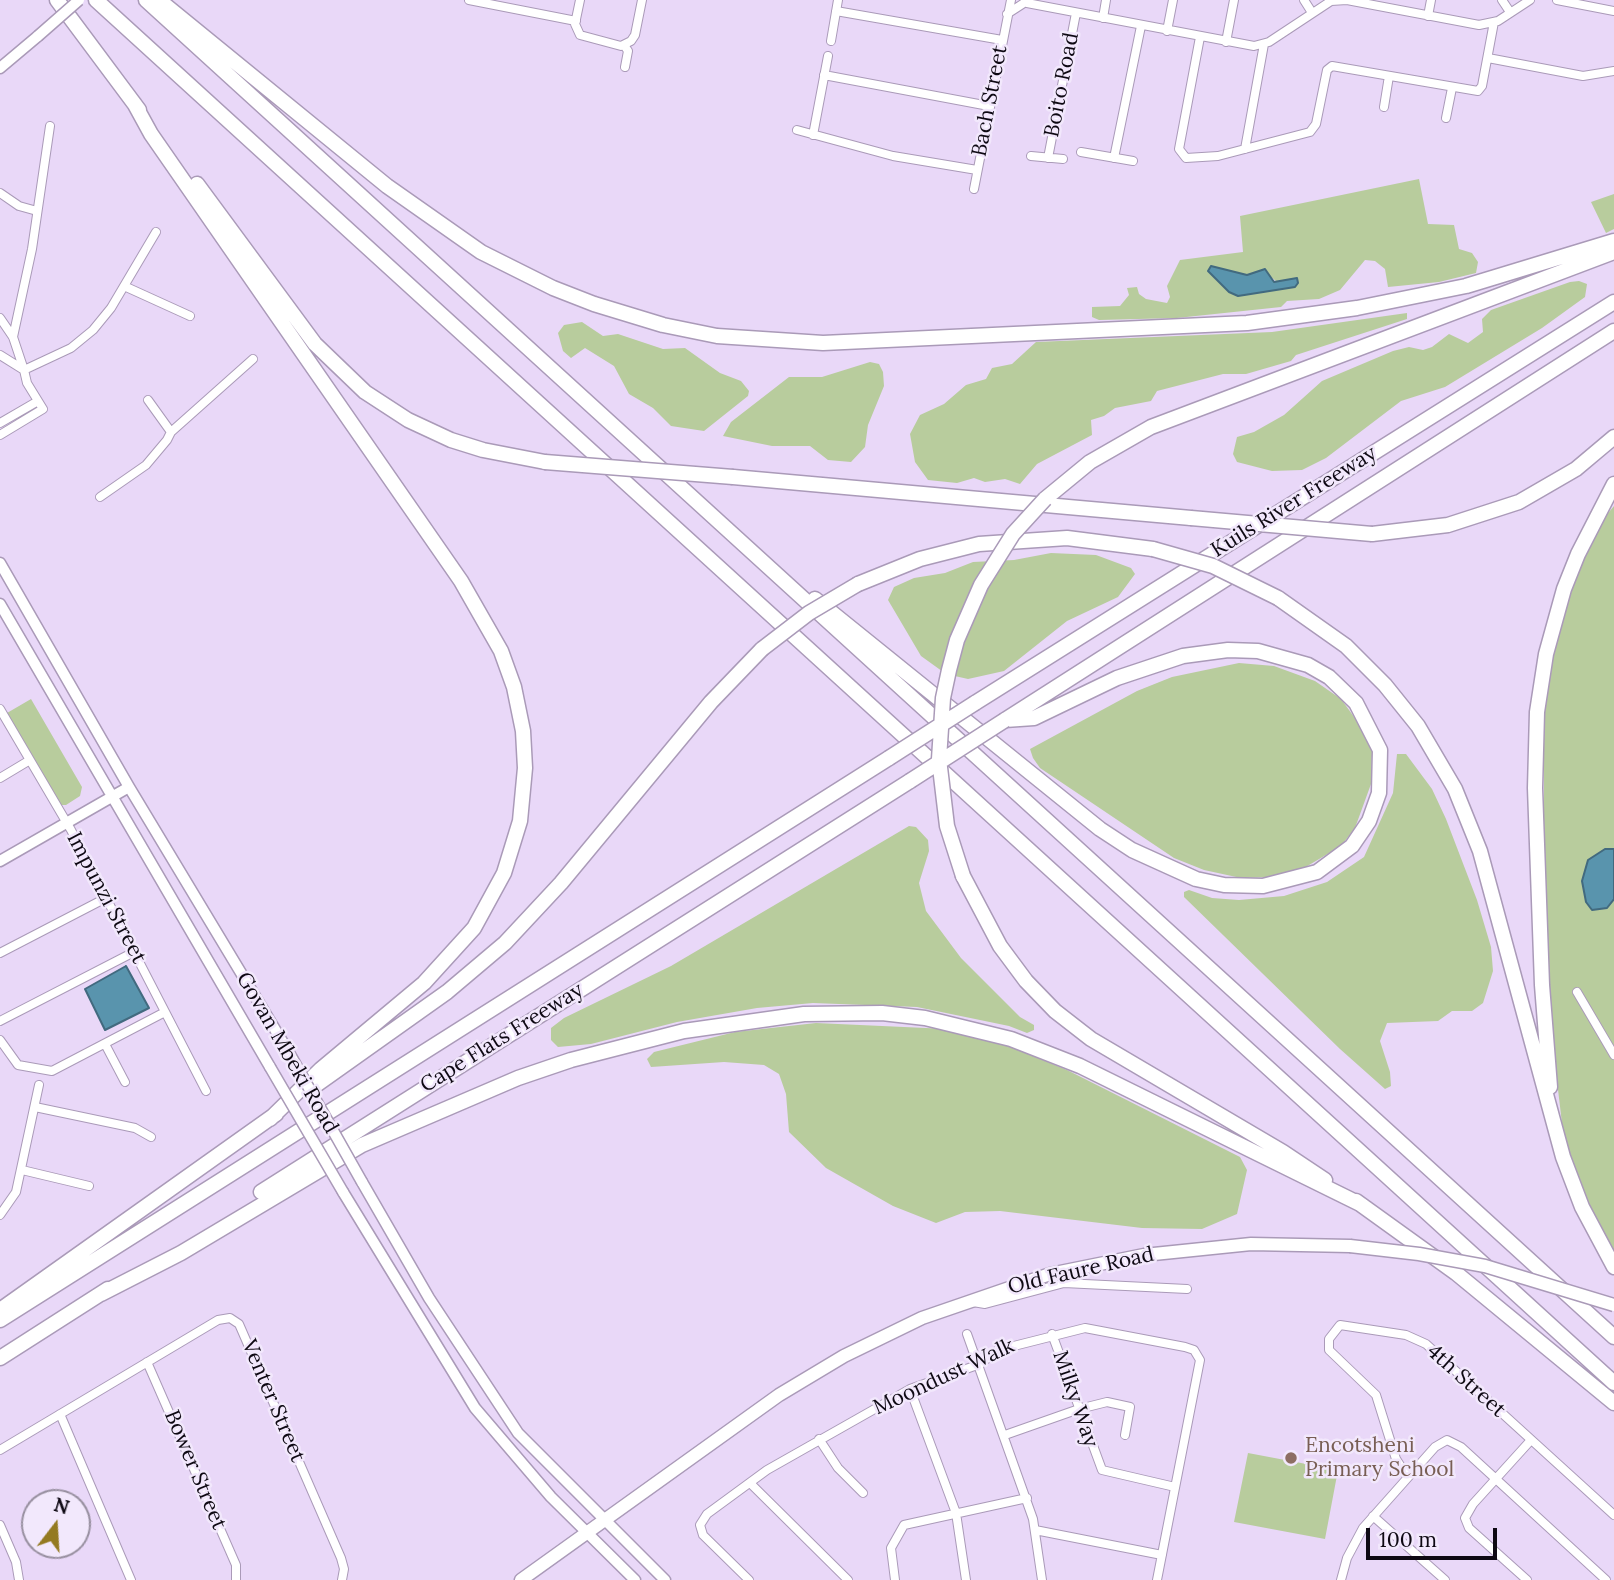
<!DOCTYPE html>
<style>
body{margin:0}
#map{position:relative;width:1614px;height:1580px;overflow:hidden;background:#e9d8f8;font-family:Lora,serif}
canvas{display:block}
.north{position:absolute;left:21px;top:1489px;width:70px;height:70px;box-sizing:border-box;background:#f2e8fc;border:2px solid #978f9f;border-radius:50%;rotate:17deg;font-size:19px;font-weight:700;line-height:28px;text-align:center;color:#0e0913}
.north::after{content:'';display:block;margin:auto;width:24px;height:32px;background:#947a21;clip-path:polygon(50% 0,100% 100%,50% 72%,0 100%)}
.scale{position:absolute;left:1366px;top:1528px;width:131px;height:32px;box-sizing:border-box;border:4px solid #0e0913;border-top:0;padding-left:9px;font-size:21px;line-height:24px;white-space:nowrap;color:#0e0913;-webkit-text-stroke:5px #f2e8fc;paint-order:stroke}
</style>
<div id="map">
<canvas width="1614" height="1580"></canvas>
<div class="north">N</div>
<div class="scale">100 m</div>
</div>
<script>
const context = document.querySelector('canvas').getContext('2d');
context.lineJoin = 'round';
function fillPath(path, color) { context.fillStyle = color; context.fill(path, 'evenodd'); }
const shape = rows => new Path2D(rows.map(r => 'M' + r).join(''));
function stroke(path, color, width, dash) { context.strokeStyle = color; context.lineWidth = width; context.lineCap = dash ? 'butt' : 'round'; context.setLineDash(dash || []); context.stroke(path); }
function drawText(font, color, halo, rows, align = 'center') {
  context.font = font + ' Lora,serif'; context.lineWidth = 5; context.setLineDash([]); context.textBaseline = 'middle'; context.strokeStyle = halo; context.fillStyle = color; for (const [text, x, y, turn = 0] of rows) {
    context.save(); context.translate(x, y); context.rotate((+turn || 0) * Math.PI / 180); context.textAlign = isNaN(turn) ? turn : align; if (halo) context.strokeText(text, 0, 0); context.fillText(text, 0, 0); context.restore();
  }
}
fillPath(shape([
 [1419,179,1428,224,1454,225,1459,249,1472,253,1478,262,1476,273,1439,282,1388,287,1385,269,1375,261,1365,260,1340,290,1319,299,1287,301,1281,307,1177,318,1099,320,1092,317,1092,307,1120,306,1129,295,1127,288,1137,287,1139,294,1146,299,1167,303,1170,297,1167,286,1180,260,1243,252,1240,216],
 [1220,270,1247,275,1262,270,1285,288,1238,296,1215,279,1213,274],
 [1614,194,1614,229,1606,233,1591,202],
 [1579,281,1587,284,1585,297,1542,328,1445,387,1401,401,1326,458,1302,470,1272,471,1237,462,1233,454,1237,437,1254,432,1284,415,1322,381,1393,351,1409,347,1423,350,1432,347,1449,334,1468,343,1483,332,1482,319,1491,310,1570,282],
 [1407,313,1407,319,1296,355,1291,361,1246,374,1223,374,1157,391,1151,401,1115,408,1104,416,1091,420,1092,435,1037,464,1020,484,1005,479,985,482,974,478,957,483,928,480,915,462,910,434,920,415,944,404,966,385,986,379,992,368,1012,364,1036,342,1272,332],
 [582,322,603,336,618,334,663,349,685,348,720,373,741,381,749,391,748,396,704,431,671,426,653,408,629,394,614,366,585,348,571,358,563,351,558,333,564,325],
 [870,362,879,364,883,372,884,386,868,425,865,447,851,462,828,460,810,446,772,446,723,436,731,422,789,377,822,377],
 [1614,506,1614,1262,1567,1166,1551,1030,1544,873,1544,697,1572,556],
 [1051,553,1096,555,1131,568,1135,574,1118,597,1067,621,1004,671,968,679,946,674,921,656,888,600,894,587,914,578,945,573,973,562,1014,560],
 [1239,663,1274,666,1315,681,1341,699,1368,736,1372,751,1371,784,1355,828,1341,846,1299,871,1275,877,1241,878,1204,870,1174,858,1040,768,1033,758,1030,749,1137,691,1172,677],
 [31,699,82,787,80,796,66,805,61,805,7,713],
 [1397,754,1406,754,1432,789,1446,819,1477,900,1491,947,1493,971,1483,1003,1472,1011,1452,1011,1438,1021,1387,1023,1380,1041,1390,1072,1391,1086,1385,1089,1340,1049,1184,897,1184,892,1189,890,1212,898,1239,900,1284,896,1327,882,1364,857,1393,793],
 [909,826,916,827,928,840,929,851,919,883,926,911,961,958,1020,1017,1034,1025,1034,1030,1027,1033,1009,1026,917,1007,813,1003,757,1008,677,1022,591,1044,558,1047,551,1040,551,1028,564,1018,671,966],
 [816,1023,948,1029,1006,1045,1067,1070,1240,1157,1247,1170,1237,1214,1202,1229,1142,1228,1000,1211,965,1212,936,1223,893,1206,826,1168,789,1132,786,1094,779,1074,764,1065,724,1062,651,1067,647,1059,654,1052,735,1032],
 [1248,1453,1338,1470,1325,1539,1234,1522]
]), '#b8cc9d');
const water = shape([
 [1211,266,1247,275,1265,269,1274,282,1297,278,1298,283,1295,287,1238,296,1229,292,1208,271,1211,266],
 [1605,849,1614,849,1614,899,1607,908,1592,910,1586,902,1582,881,1588,860,1605,849],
 [126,966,149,1008,105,1030,85,989,126,966]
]);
fillPath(water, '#5994ad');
stroke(water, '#426a7f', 2);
const street = shape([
 [469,0,576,21],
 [580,0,575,24,580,35,621,46,631,41,635,35,642,0],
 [1304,0,1311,11],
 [1502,0,1510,12],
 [1557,0,1614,11],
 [1027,3,1254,46,1269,42,1331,1,1347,0,1479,25,1498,21,1530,0],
 [836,11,1002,40],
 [1007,14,1024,3],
 [1428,16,1431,0],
 [1103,18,1106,0],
 [1167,31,1173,0],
 [1200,37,1179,149,1186,158,1218,156,1310,132,1316,124,1327,70,1332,66,1478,91,1482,86,1494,22],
 [831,41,838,0],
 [1226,42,1234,0],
 [624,45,628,51,625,67],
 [1488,58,1583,76,1614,71],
 [824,75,989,106],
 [1384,107,1389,76],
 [1446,118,1452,88],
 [797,130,893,156,977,170],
 [813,135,828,56],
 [1245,149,1264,44],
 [1081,152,1133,161],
 [1031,156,1063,159],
 [1048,158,1076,13],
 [1114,158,1141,26],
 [974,189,1011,0],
 [0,193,19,206,37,211],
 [124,286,190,316],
 [0,318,13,337,24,370],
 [13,337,32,249,50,126],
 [0,355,24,370],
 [0,423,38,401],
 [171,432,253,359],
 [0,435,43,409,27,383,24,370,71,348,93,330,111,308,156,232],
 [100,497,146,465,167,440,171,432,148,400],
 [0,709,71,830,206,1091],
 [0,778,30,760],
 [0,953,106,898],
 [1577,992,1614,1055],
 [0,1021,134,952],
 [0,1040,18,1065,52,1071,165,1012],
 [105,1044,125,1082],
 [35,1107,135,1128,151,1137],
 [22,1170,89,1186],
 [0,1215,16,1192,39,1085],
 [973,1302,985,1304,1064,1283,1187,1289],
 [967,1334,1033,1519,1042,1580],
 [1052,1334,1102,1470,1175,1487],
 [147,1362,236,1565,236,1580],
 [910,1389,956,1513,966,1580],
 [60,1414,131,1580],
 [1005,1435,1079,1409,1107,1402,1130,1407,1125,1435],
 [819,1439,838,1468,863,1493],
 [0,1450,218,1320,230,1318,239,1324,341,1558,344,1569,342,1580],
 [1407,1476,1396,1459,1376,1395,1329,1350,1329,1339,1340,1325,1406,1335,1426,1344,1614,1515],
 [750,1483,848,1580],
 [1373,1516,1445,1580],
 [0,1525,16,1562,19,1580],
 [1035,1530,1162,1555],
 [749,1580,703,1535,700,1525,707,1514,767,1470,910,1389,980,1364,998,1350,1085,1328,1185,1347,1194,1350,1200,1360,1157,1580],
 [895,1580,891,1548,904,1525,1027,1498],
 [1341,1580,1347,1558,1363,1528,1435,1447,1447,1440,1461,1447,1606,1580],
 [1527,1580,1469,1528,1465,1518,1473,1504,1531,1440]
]);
const secondary = shape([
 [0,68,38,36],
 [0,563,129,787,288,1051],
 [0,604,270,1067],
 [0,861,129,787],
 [362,1182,429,1298,518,1433,665,1580],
 [343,1192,475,1408,551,1497,635,1580]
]);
const primary = shape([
 [521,1580,779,1395,844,1356,922,1318,1050,1274,1144,1255,1251,1244,1350,1246]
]);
const highway = shape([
 [57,0,139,110],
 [96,0,1614,1383],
 [146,0,1614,1337],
 [159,0,387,186,481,252,553,288,594,304,663,325,717,336,823,343,1247,323,1357,308,1466,286,1614,241],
 [134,103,151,134,461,581,501,651,514,687,523,731,525,768,520,821,504,873,474,928,424,983,321,1069,270,1119],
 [197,184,315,344,365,392,408,420,451,440,483,450,545,462],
 [733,477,1191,518],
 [1045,499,1090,462,1151,427,1614,252],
 [1372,534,1448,525,1519,502,1576,469,1614,437],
 [858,584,920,559,979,544,1067,538,1153,549],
 [1278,598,1346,646,1385,685,1418,726,1455,789,1480,851,1563,1157,1582,1207,1614,1267],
 [815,599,1100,829,1132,850,1196,879,1224,885,1263,886,1317,872,1352,846,1369,821,1379,793,1380,750,1356,703,1329,677,1308,665,1258,651,1228,650,1183,656,1117,678,1034,718,1005,720],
 [975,703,1614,302],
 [1005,720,1614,331],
 [963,876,1000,946,1026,981,1055,1011,1091,1039,1283,1152,1325,1180],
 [1550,1087,1542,985,1535,788,1537,712,1546,654,1564,589,1578,554,1614,484],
 [309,1090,447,992,505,943,561,883,711,702,762,649],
 [261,1192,910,781],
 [1356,1201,1456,1273,1614,1403],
 [101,1294,181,1253,362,1145,518,1078,571,1060,684,1031,804,1014,882,1013,925,1018,1011,1039,1080,1066,1362,1205],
 [0,1310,276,1114],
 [0,1320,889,758],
 [0,1358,108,1289]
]);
stroke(street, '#aa9ab8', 10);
stroke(secondary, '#aa9ab8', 13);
stroke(primary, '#aa9ab8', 15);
stroke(highway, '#aa9ab8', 17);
stroke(street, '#fff', 8);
stroke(secondary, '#fff', 10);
stroke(primary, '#fff', 12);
stroke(highway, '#fff', 14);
const secondaryBridge = shape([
 [38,36,79,0],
 [288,1051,362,1182],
 [270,1067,343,1192]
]);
const primaryBridge = shape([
 [1350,1246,1419,1254,1485,1266,1614,1305]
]);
const highwayBridge = shape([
 [545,462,733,477],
 [1191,518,1372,534],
 [1153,549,1213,566,1278,598],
 [762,649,809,613,858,584],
 [889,758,975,703],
 [910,781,1005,720],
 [963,876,947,826,939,759,943,698,949,670,957,640,981,585,1013,534,1045,499]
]);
stroke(secondaryBridge, '#aa9ab8', 13, []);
stroke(primaryBridge, '#aa9ab8', 15, []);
stroke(highwayBridge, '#aa9ab8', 17, []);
stroke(secondaryBridge, '#fff', 10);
stroke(primaryBridge, '#fff', 12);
stroke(highwayBridge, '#fff', 14);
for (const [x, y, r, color] of [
 [1291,1458,7,"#8d6e63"]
]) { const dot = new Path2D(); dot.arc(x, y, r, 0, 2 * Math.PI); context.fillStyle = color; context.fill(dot); stroke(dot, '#f2e8fc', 2.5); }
drawText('21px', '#0e0913', '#f2e8fc', [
 ["Boito Road",1062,85,-79],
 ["Bach Street",990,101,-79],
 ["Kuils River Freeway",1294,502,-32],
 ["Impunzi Street",106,898,62],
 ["Cape Flats Freeway",502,1038,-32],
 ["Govan Mbeki Road",287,1053,60],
 ["Old Faure Road",1081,1271,-13],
 ["Moondust Walk",944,1377,-25],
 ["4th Street",1466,1381,42],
 ["Milky Way",1075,1399,71],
 ["Venter Street",273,1401,67],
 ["Bower Street",195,1470,67]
]);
drawText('21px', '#785e54', '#f2e8fc', [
 ["Encotsheni",1305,1446],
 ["Primary School",1305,1470]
], 'left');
</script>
